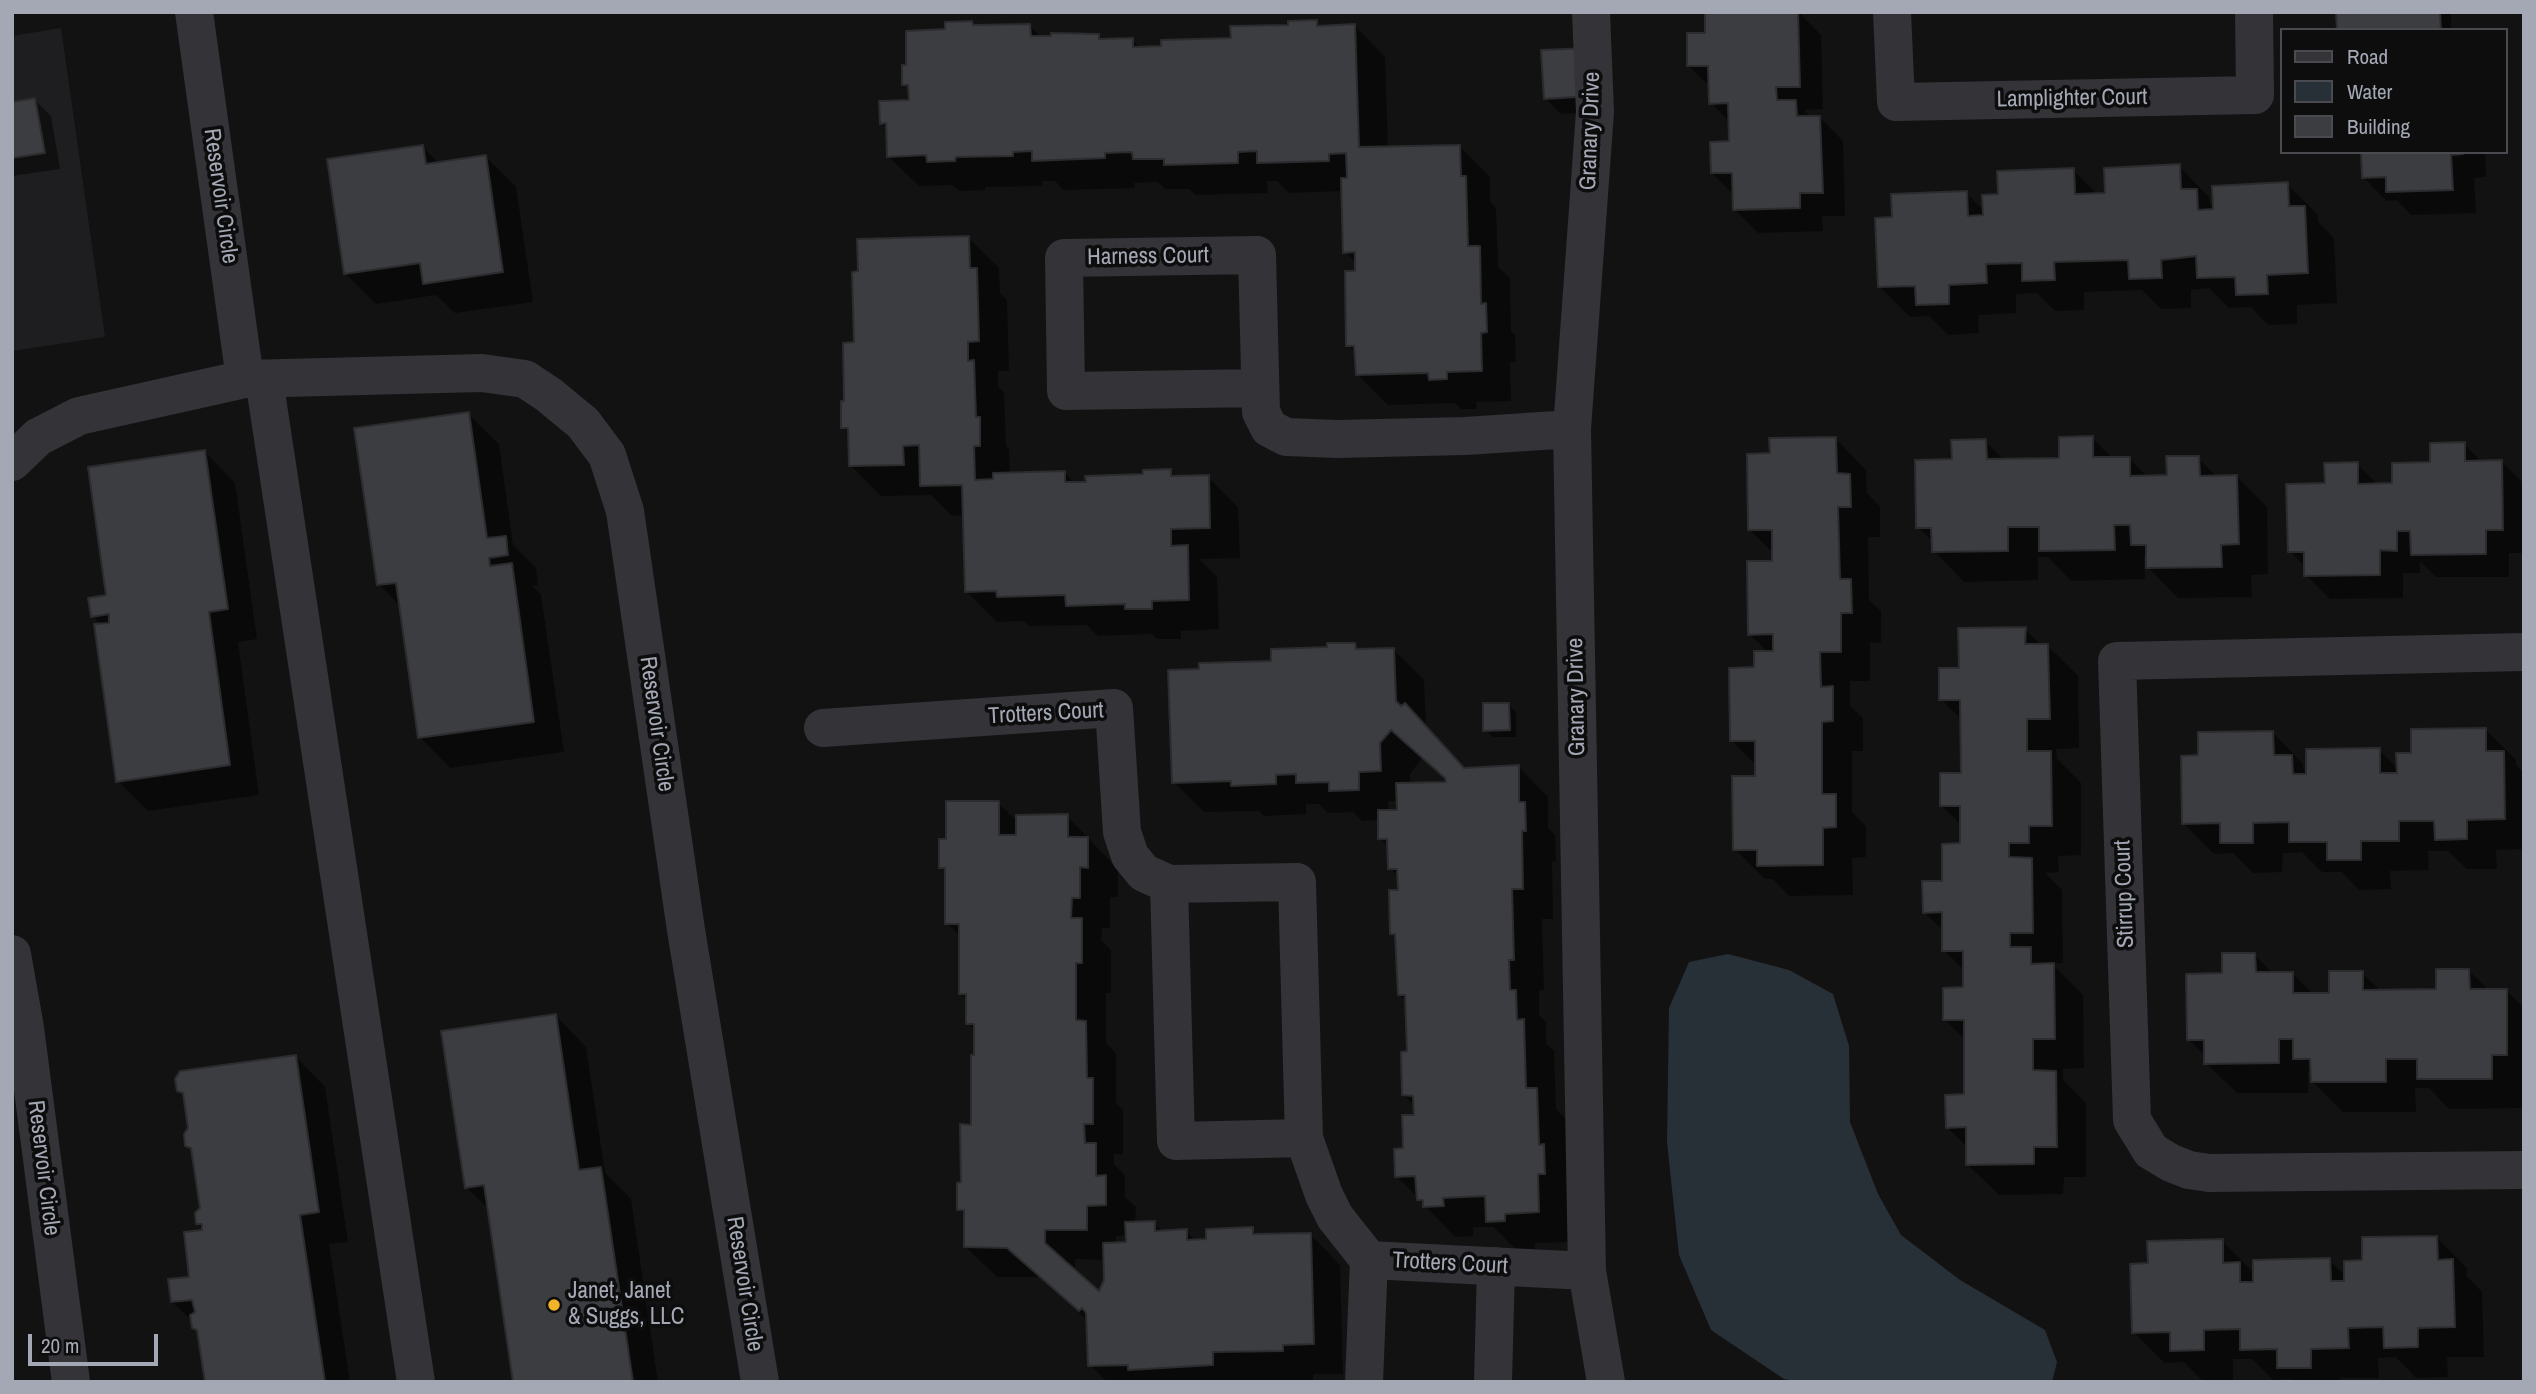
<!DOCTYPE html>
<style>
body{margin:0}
#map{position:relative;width:2536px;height:1394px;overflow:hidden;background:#121213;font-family:"Archivo Narrow",sans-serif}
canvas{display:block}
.frame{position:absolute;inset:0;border:14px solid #a3a8b4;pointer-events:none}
.legend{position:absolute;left:2280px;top:28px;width:228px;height:126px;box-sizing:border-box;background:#0d0d0e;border:2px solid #494b50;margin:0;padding:9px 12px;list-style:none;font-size:21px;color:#a3a8b4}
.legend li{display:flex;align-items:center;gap:14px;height:35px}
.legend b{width:35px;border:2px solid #494b50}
.scale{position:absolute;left:28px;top:1334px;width:130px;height:32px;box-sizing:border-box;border:4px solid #a3a8b4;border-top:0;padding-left:9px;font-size:21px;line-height:24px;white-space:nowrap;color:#a3a8b4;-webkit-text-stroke:5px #0d0d0e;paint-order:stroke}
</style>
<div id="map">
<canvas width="2536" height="1394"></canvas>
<div class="frame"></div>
<ul class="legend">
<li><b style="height:9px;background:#333338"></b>Road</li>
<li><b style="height:19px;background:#283037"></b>Water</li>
<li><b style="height:19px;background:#3c3d40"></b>Building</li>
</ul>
<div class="scale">20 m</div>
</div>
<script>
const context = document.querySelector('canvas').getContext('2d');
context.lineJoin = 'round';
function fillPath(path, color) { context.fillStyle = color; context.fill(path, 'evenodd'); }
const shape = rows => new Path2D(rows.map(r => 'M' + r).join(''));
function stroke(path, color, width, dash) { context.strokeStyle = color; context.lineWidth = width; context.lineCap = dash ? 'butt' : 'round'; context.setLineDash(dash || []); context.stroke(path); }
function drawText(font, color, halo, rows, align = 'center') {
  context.font = font + ' "Archivo Narrow",sans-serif'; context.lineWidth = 7; context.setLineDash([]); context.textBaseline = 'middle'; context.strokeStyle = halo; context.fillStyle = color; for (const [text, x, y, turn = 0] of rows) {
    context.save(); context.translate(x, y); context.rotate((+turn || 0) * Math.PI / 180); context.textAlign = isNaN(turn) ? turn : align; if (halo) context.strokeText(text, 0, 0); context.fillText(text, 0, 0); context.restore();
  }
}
fillPath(shape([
 [61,28,105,337,12,351,12,36]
]), '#1e1e20');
fillPath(shape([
 [1728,954,1789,970,1833,994,1849,1046,1850,1122,1878,1194,1901,1235,1960,1280,2045,1330,2057,1362,2052,1382,1800,1382,1784,1379,1711,1330,1679,1255,1667,1142,1669,1008,1689,962]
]), '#283037');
fillPath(shape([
 [1707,12,1798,12,1821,35,1823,109,1804,110,1812,118,1819,117,1843,141,1845,216,1822,216,1823,231,1758,233,1734,209,1734,195,1712,173,1730,143,1730,122,1711,103,1710,87,1689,66,1707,34],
 [2338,12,2451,12,2451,27,2454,30,2339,30],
 [1316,22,1322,28,1355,26,1385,57,1388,148,1459,146,1490,177,1490,202,1496,208,1498,267,1510,278,1511,331,1515,335,1516,362,1510,362,1511,401,1476,402,1477,409,1461,409,1455,403,1388,405,1357,374,1356,354,1348,345,1357,264,1345,252,1343,191,1289,193,1277,181,1267,181,1268,193,1196,195,1189,189,1165,189,1158,182,1134,183,1135,188,1064,190,1055,181,1042,181,1042,186,985,187,985,190,959,191,952,185,919,186,888,156,888,129,881,123,910,102,910,90,904,84,908,66,947,31,972,23,975,27,1030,26,1042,38,1098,36,1103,40,1132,40,1140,48,1232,40],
 [1543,52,1607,111,1561,114,1545,98],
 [35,100,51,116,60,169,12,176,12,104],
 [423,147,439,164,486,157,516,187,533,302,455,313,436,295,376,304,345,273],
 [2363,152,2485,152,2486,177,2474,178,2476,213,2411,215,2397,200,2387,201,2363,177],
 [2179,166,2209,197,2210,204,2214,208,2287,184,2318,215,2318,222,2334,238,2337,303,2297,305,2297,324,2268,325,2251,307,2229,308,2209,288,2191,290,2191,308,2161,309,2142,290,2084,292,2084,310,2055,311,2037,293,2016,294,2016,313,1978,315,1979,333,1948,335,1929,316,1910,317,1880,287,1894,219,1966,193,1984,211,2000,196,2073,170,2098,195,2107,194],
 [969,238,999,268,1000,293,1007,300,1009,371,998,371,998,386,1004,393,1006,446,1009,449,1010,474,1065,473,1075,484,1170,471,1177,478,1208,477,1238,507,1240,558,1199,559,1217,577,1219,629,1181,631,1181,639,1157,639,1152,634,1098,636,1087,625,1029,626,1024,621,997,622,966,591,964,515,952,516,931,495,881,496,851,466,850,434,843,427,846,402],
 [468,414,499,444,513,545,536,568,538,585,533,586,541,595,564,752,450,768,420,737,401,607,379,584],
 [2092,438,2113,459,2129,459,2148,477,2169,477,2198,458,2217,477,2237,477,2267,507,2268,574,2251,575,2252,597,2178,598,2148,567,2148,560,2144,556,2145,579,2071,581,2048,557,2038,557,2038,580,1964,582,1934,551,1934,543,1918,527,1954,461,1985,441,2004,460,2061,459],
 [1836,439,1866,470,1867,493,1880,506,1880,537,1868,537,1869,600,1881,611,1881,643,1870,642,1870,681,1850,681,1850,706,1863,718,1863,751,1852,751,1852,812,1866,826,1866,857,1852,858,1853,895,1789,896,1773,879,1765,879,1735,849,1757,777,1757,766,1732,741,1756,669,1768,652,1749,634,1774,562,1774,554,1749,529,1771,455],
 [2464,444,2482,462,2501,461,2524,484,2524,553,2509,553,2509,577,2436,577,2420,561,2420,573,2403,573,2403,598,2330,599,2306,575,2306,567,2289,551,2327,485,2357,464,2378,485,2394,485],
 [205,452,235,483,257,639,238,642,259,795,148,811,118,781,102,625,93,616],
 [2025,629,2042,646,2048,646,2078,676,2079,748,2056,749,2057,759,2081,783,2081,855,2058,856,2059,872,2045,873,2062,890,2063,963,2051,963,2083,995,2084,1068,2063,1069,2063,1080,2086,1103,2086,1177,2064,1177,2063,1194,1999,1195,1968,1165,1968,1148,1947,1127,1966,1096,1966,1041,1945,1020,1965,989,1965,971,1944,950,1944,931,1924,912,1944,882,1962,845,1962,826,1941,805,1963,775,1962,720,1941,699,1961,670],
 [1354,645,1360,651,1394,650,1424,680,1426,726,1466,770,1518,766,1548,797,1548,828,1555,835,1556,861,1552,861,1553,919,1542,919,1544,990,1539,990,1539,1015,1546,1022,1546,1044,1554,1051,1556,1109,1567,1120,1568,1242,1535,1243,1535,1250,1518,1251,1493,1227,1473,1227,1473,1236,1455,1237,1397,1176,1416,1117,1415,1106,1404,1095,1409,1053,1407,1003,1399,994,1397,938,1392,933,1400,892,1399,877,1390,868,1389,848,1380,838,1380,820,1362,821,1353,812,1328,813,1319,804,1306,804,1306,814,1264,816,1259,811,1204,812,1174,782,1273,662],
 [1422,758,1450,783,1410,784,1410,774],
 [1388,801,1398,801,1399,812,1389,812],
 [1509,704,1516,712,1516,737,1493,737,1485,730],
 [2485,729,2516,760,2516,765,2524,773,2524,849,2496,850,2497,869,2467,869,2448,851,2428,851,2429,870,2390,871,2391,889,2359,890,2342,872,2322,872,2302,852,2283,853,2282,872,2253,873,2233,853,2214,854,2183,823,2200,757,2273,733,2303,764,2303,769,2308,773,2379,750,2398,769,2413,755],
 [998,803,1018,822,1067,816,1118,869,1118,897,1110,897,1110,928,1102,928,1101,940,1111,950,1111,993,1106,993,1106,1043,1116,1053,1116,1103,1123,1110,1123,1154,1114,1154,1114,1164,1125,1175,1125,1197,1136,1207,1135,1223,1154,1223,1164,1232,1186,1231,1196,1241,1252,1229,1259,1236,1310,1234,1340,1265,1343,1374,1313,1374,1313,1380,1107,1382,1090,1365,1087,1320,1039,1277,997,1277,966,1247,966,1216,959,1209,973,1127,976,1031,968,1023,968,1000,961,994,961,937,947,923,947,872,941,867,948,840],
 [1127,1235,1128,1244,1116,1244,1116,1236],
 [1075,1259,1105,1260,1105,1281,1099,1294,1075,1272],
 [2255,955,2273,974,2292,973,2313,994,2331,995,2362,973,2381,991,2438,991,2469,971,2489,990,2506,990,2524,1008,2522,1108,2449,1109,2429,1088,2415,1088,2416,1112,2343,1112,2313,1082,2313,1076,2308,1071,2308,1093,2237,1093,2206,1063,2206,1057,2189,1040,2224,975],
 [556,1016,586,1047,605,1173,631,1199,658,1382,515,1382,490,1210,466,1187],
 [295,1056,325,1087,348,1242,329,1244,350,1382,207,1382,200,1334,193,1327,193,1322,172,1302,191,1278,204,1232,198,1223,202,1209,193,1152,187,1145,190,1129,186,1097,179,1090],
 [2437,1238,2467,1268,2467,1276,2482,1292,2484,1357,2447,1357,2448,1377,2416,1378,2396,1357,2378,1358,2379,1378,2340,1378,2341,1382,2294,1382,2291,1379,2273,1380,2252,1359,2233,1359,2233,1380,2203,1381,2184,1362,2164,1363,2134,1332,2150,1265,2222,1241,2255,1274,2329,1260,2346,1276,2364,1262]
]), '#0007');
const building = shape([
 [1705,12,1798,12,1800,87,1776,87,1777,100,1796,100,1797,116,1820,116,1823,193,1800,193,1800,208,1733,210,1732,173,1711,173,1710,142,1729,141,1728,103,1709,104,1708,66,1687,66,1687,33,1705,33,1705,12],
 [2336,12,2440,13,2441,30,2337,30,2336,12],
 [1317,20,1317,26,1355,24,1359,147,1460,145,1461,176,1466,176,1468,246,1480,246,1481,304,1486,303,1487,332,1481,333,1482,371,1447,372,1447,379,1429,380,1428,373,1356,375,1354,346,1346,346,1345,271,1355,271,1355,252,1343,253,1341,178,1347,178,1346,153,1329,154,1329,161,1257,163,1257,151,1238,152,1238,163,1164,165,1164,159,1133,159,1132,152,1105,153,1105,158,1032,161,1032,151,1013,152,1013,156,956,157,955,161,927,162,926,155,887,157,886,123,880,124,879,101,909,100,908,85,902,85,902,65,906,65,906,31,945,29,945,22,972,21,973,25,1030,24,1031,36,1051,36,1051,33,1099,34,1099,39,1133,38,1133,47,1161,46,1161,40,1231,38,1230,26,1288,25,1288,21,1317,20],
 [1589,48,1591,96,1544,99,1541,50,1589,48],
 [35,98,45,153,12,158,12,102,35,98],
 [423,145,426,164,486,155,503,272,423,284,420,263,344,274,327,159,423,145],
 [2361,152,2463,152,2463,154,2451,155,2453,190,2386,192,2386,177,2362,178,2361,152],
 [2180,164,2181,189,2197,189,2198,210,2213,209,2212,186,2288,182,2289,206,2305,206,2308,273,2267,275,2268,294,2236,295,2235,277,2197,278,2196,256,2161,260,2162,278,2129,279,2128,260,2054,262,2055,280,2022,281,2022,263,1986,264,1987,283,1949,285,1949,304,1916,305,1915,286,1878,287,1875,218,1892,217,1891,194,1967,191,1968,216,1983,215,1982,195,1998,194,1997,171,2074,168,2075,194,2105,193,2104,168,2180,164],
 [969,236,970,268,977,268,979,341,968,342,968,361,974,360,976,417,980,417,980,446,974,446,975,480,993,479,993,473,1065,471,1065,482,1086,482,1085,476,1143,474,1143,470,1171,469,1171,476,1209,475,1210,528,1171,529,1171,546,1188,545,1189,600,1152,601,1152,609,1125,609,1125,604,1066,606,1065,595,997,597,996,591,965,592,962,485,920,486,919,445,903,446,904,465,849,466,848,428,841,428,841,401,844,401,843,343,854,342,852,272,858,271,857,239,969,236],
 [469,412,487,538,506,536,508,555,489,558,490,566,512,563,534,722,418,738,396,583,377,585,354,428,469,412],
 [2093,436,2093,457,2130,457,2130,476,2167,475,2166,456,2199,456,2200,476,2237,475,2239,544,2221,545,2222,567,2146,568,2146,545,2131,545,2130,525,2114,525,2115,550,2039,551,2039,527,2008,527,2008,551,1932,552,1931,528,1916,528,1915,460,1952,459,1951,440,1986,439,1987,459,2059,458,2059,437,2093,436],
 [1836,437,1837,473,1850,474,1851,507,1838,507,1840,579,1851,579,1852,613,1841,613,1841,652,1820,652,1821,687,1833,686,1833,721,1822,722,1822,794,1836,794,1836,827,1823,828,1823,865,1757,866,1757,850,1733,850,1732,776,1755,776,1755,741,1730,741,1729,668,1754,667,1754,651,1773,651,1773,634,1748,635,1747,561,1772,561,1772,530,1748,530,1747,454,1770,453,1769,438,1836,437],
 [2465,442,2465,461,2502,460,2503,530,2486,530,2486,554,2411,555,2410,531,2397,531,2397,551,2380,550,2380,575,2304,576,2304,552,2288,552,2286,484,2325,483,2324,463,2358,462,2358,484,2392,483,2392,463,2430,462,2430,443,2465,442],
 [205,450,228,609,209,612,230,765,116,782,94,624,109,623,109,614,91,617,88,598,106,595,88,467,205,450],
 [2026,627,2025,644,2048,644,2050,719,2027,719,2027,751,2051,751,2052,826,2029,826,2029,843,2009,843,2009,857,2032,858,2033,933,2010,933,2010,947,2031,947,2031,964,2054,963,2055,1039,2033,1039,2033,1070,2056,1071,2057,1147,2034,1147,2034,1164,1966,1165,1966,1127,1946,1128,1945,1095,1964,1094,1964,1020,1943,1020,1943,988,1963,987,1963,951,1942,951,1942,912,1923,913,1922,881,1942,881,1942,844,1960,843,1960,806,1940,806,1940,773,1961,773,1960,700,1939,700,1939,668,1959,668,1958,628,2026,627],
 [1327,643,1355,643,1356,649,1394,648,1396,701,1401,706,1405,703,1464,768,1519,765,1519,802,1525,802,1526,831,1522,831,1523,889,1512,889,1514,960,1509,960,1510,990,1516,990,1517,1020,1524,1019,1526,1088,1537,1088,1539,1145,1544,1144,1545,1174,1538,1174,1539,1212,1505,1214,1505,1221,1486,1222,1485,1196,1443,1198,1444,1206,1423,1207,1423,1200,1417,1200,1415,1176,1395,1177,1394,1149,1403,1148,1402,1115,1414,1115,1413,1096,1402,1095,1401,1052,1407,1051,1405,995,1398,995,1395,934,1390,934,1389,890,1398,890,1397,869,1388,869,1387,839,1378,839,1378,810,1397,810,1396,783,1446,782,1445,778,1391,730,1380,743,1381,771,1359,772,1359,790,1329,791,1329,782,1296,783,1296,774,1276,775,1276,784,1231,786,1231,781,1172,783,1168,670,1199,669,1199,663,1271,661,1271,649,1327,647,1327,643],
 [1483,703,1509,703,1510,730,1483,731,1483,703],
 [2486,728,2486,751,2504,751,2505,819,2467,820,2467,839,2435,840,2434,821,2399,821,2399,841,2361,841,2361,860,2327,860,2327,842,2289,842,2289,822,2253,823,2253,843,2220,843,2220,823,2182,824,2181,756,2198,755,2198,732,2273,731,2274,755,2292,755,2293,774,2306,774,2306,749,2380,748,2380,773,2397,773,2396,753,2411,753,2411,729,2486,728],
 [946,801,999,801,999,835,1016,835,1016,815,1068,814,1068,837,1088,837,1088,868,1080,867,1080,898,1072,898,1071,918,1082,918,1082,963,1076,963,1076,1020,1086,1021,1087,1078,1093,1078,1093,1124,1084,1124,1085,1143,1096,1143,1096,1176,1106,1175,1106,1205,1087,1206,1087,1230,1045,1230,1045,1243,1099,1291,1104,1280,1103,1243,1126,1242,1125,1222,1155,1221,1155,1231,1187,1229,1187,1240,1206,1239,1206,1229,1253,1227,1253,1234,1311,1233,1314,1344,1283,1345,1283,1351,1213,1352,1213,1365,1128,1370,1128,1365,1088,1366,1086,1313,1082,1308,1079,1311,1007,1248,964,1247,964,1210,957,1210,957,1183,961,1182,960,1124,971,1125,971,1055,974,1055,974,1024,966,1024,966,994,959,994,959,924,945,924,945,868,939,868,939,839,946,839,946,801],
 [2222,953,2255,953,2256,972,2293,972,2293,993,2329,993,2329,971,2363,971,2363,990,2436,989,2436,969,2469,969,2470,989,2507,989,2507,1055,2492,1055,2492,1079,2417,1079,2417,1059,2386,1059,2386,1082,2311,1082,2310,1059,2293,1059,2293,1039,2279,1039,2279,1063,2204,1064,2204,1040,2187,1040,2186,974,2222,973,2222,953],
 [556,1014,579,1170,601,1167,633,1382,513,1382,484,1185,465,1188,441,1031,556,1014],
 [296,1055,319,1212,300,1215,325,1382,205,1382,197,1330,192,1328,190,1315,195,1312,192,1300,171,1302,168,1279,189,1277,184,1232,202,1230,202,1224,196,1224,195,1213,200,1208,191,1148,185,1146,184,1134,188,1128,183,1093,177,1091,175,1079,180,1071,296,1055],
 [2437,1236,2438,1260,2453,1259,2455,1327,2418,1328,2418,1347,2384,1348,2383,1327,2348,1328,2349,1348,2311,1349,2311,1368,2277,1368,2277,1349,2240,1350,2240,1329,2204,1330,2204,1350,2170,1351,2170,1332,2132,1333,2130,1264,2148,1263,2147,1241,2223,1239,2223,1263,2240,1262,2240,1282,2253,1282,2253,1260,2330,1258,2331,1281,2344,1281,2344,1261,2362,1260,2362,1237,2437,1236]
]);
fillPath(building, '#3c3d40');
stroke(building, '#2c2c2f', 2);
stroke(shape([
 [194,12,245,379],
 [1591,12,1595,112,1572,429,1587,1271,1606,1382],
 [1892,12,1896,102,2255,95,2254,12],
 [264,379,416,1382],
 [1260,388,1066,391,1064,258,1257,255,1261,412,1269,428,1286,437,1337,439,1465,436,1572,429],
 [12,462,38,437,79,416,245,379,482,373,525,379,549,395,583,423,607,455,625,511,686,930,760,1382],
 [2524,652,2117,661,2132,1120,2151,1151,2171,1163,2189,1170,2209,1173,2524,1170],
 [823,728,1114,708,1122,832,1130,856,1144,873,1169,884],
 [12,954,25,1028,71,1382],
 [1304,1138,1297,882,1169,884,1176,1141,1304,1138,1324,1195,1335,1217,1369,1260,1587,1271],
 [1364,1382,1369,1260],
 [1493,1382,1496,1266]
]), '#333338', 38);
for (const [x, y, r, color] of [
 [554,1305,7,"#f3b42a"]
]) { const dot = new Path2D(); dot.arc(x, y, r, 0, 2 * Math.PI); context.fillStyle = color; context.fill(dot); stroke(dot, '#0d0d0e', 2.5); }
drawText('23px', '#a3a8b4', '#0d0d0e', [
 ["Lamplighter Court",2072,99,-1],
 ["Granary Drive",1591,131,-88],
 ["Reservoir Circle",220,196,82],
 ["Harness Court",1148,257,-1],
 ["Granary Drive",1577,697,-91],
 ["Trotters Court",1046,714,-3],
 ["Reservoir Circle",656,724,82],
 ["Stirrup Court",2125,894,-92],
 ["Reservoir Circle",43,1168,83],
 ["Trotters Court",1450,1264,3],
 ["Reservoir Circle",744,1284,81]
]);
drawText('23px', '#a3a8b4', '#0d0d0e', [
 ["Janet, Janet",568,1292],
 ["& Suggs, LLC",568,1318]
], 'left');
</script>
